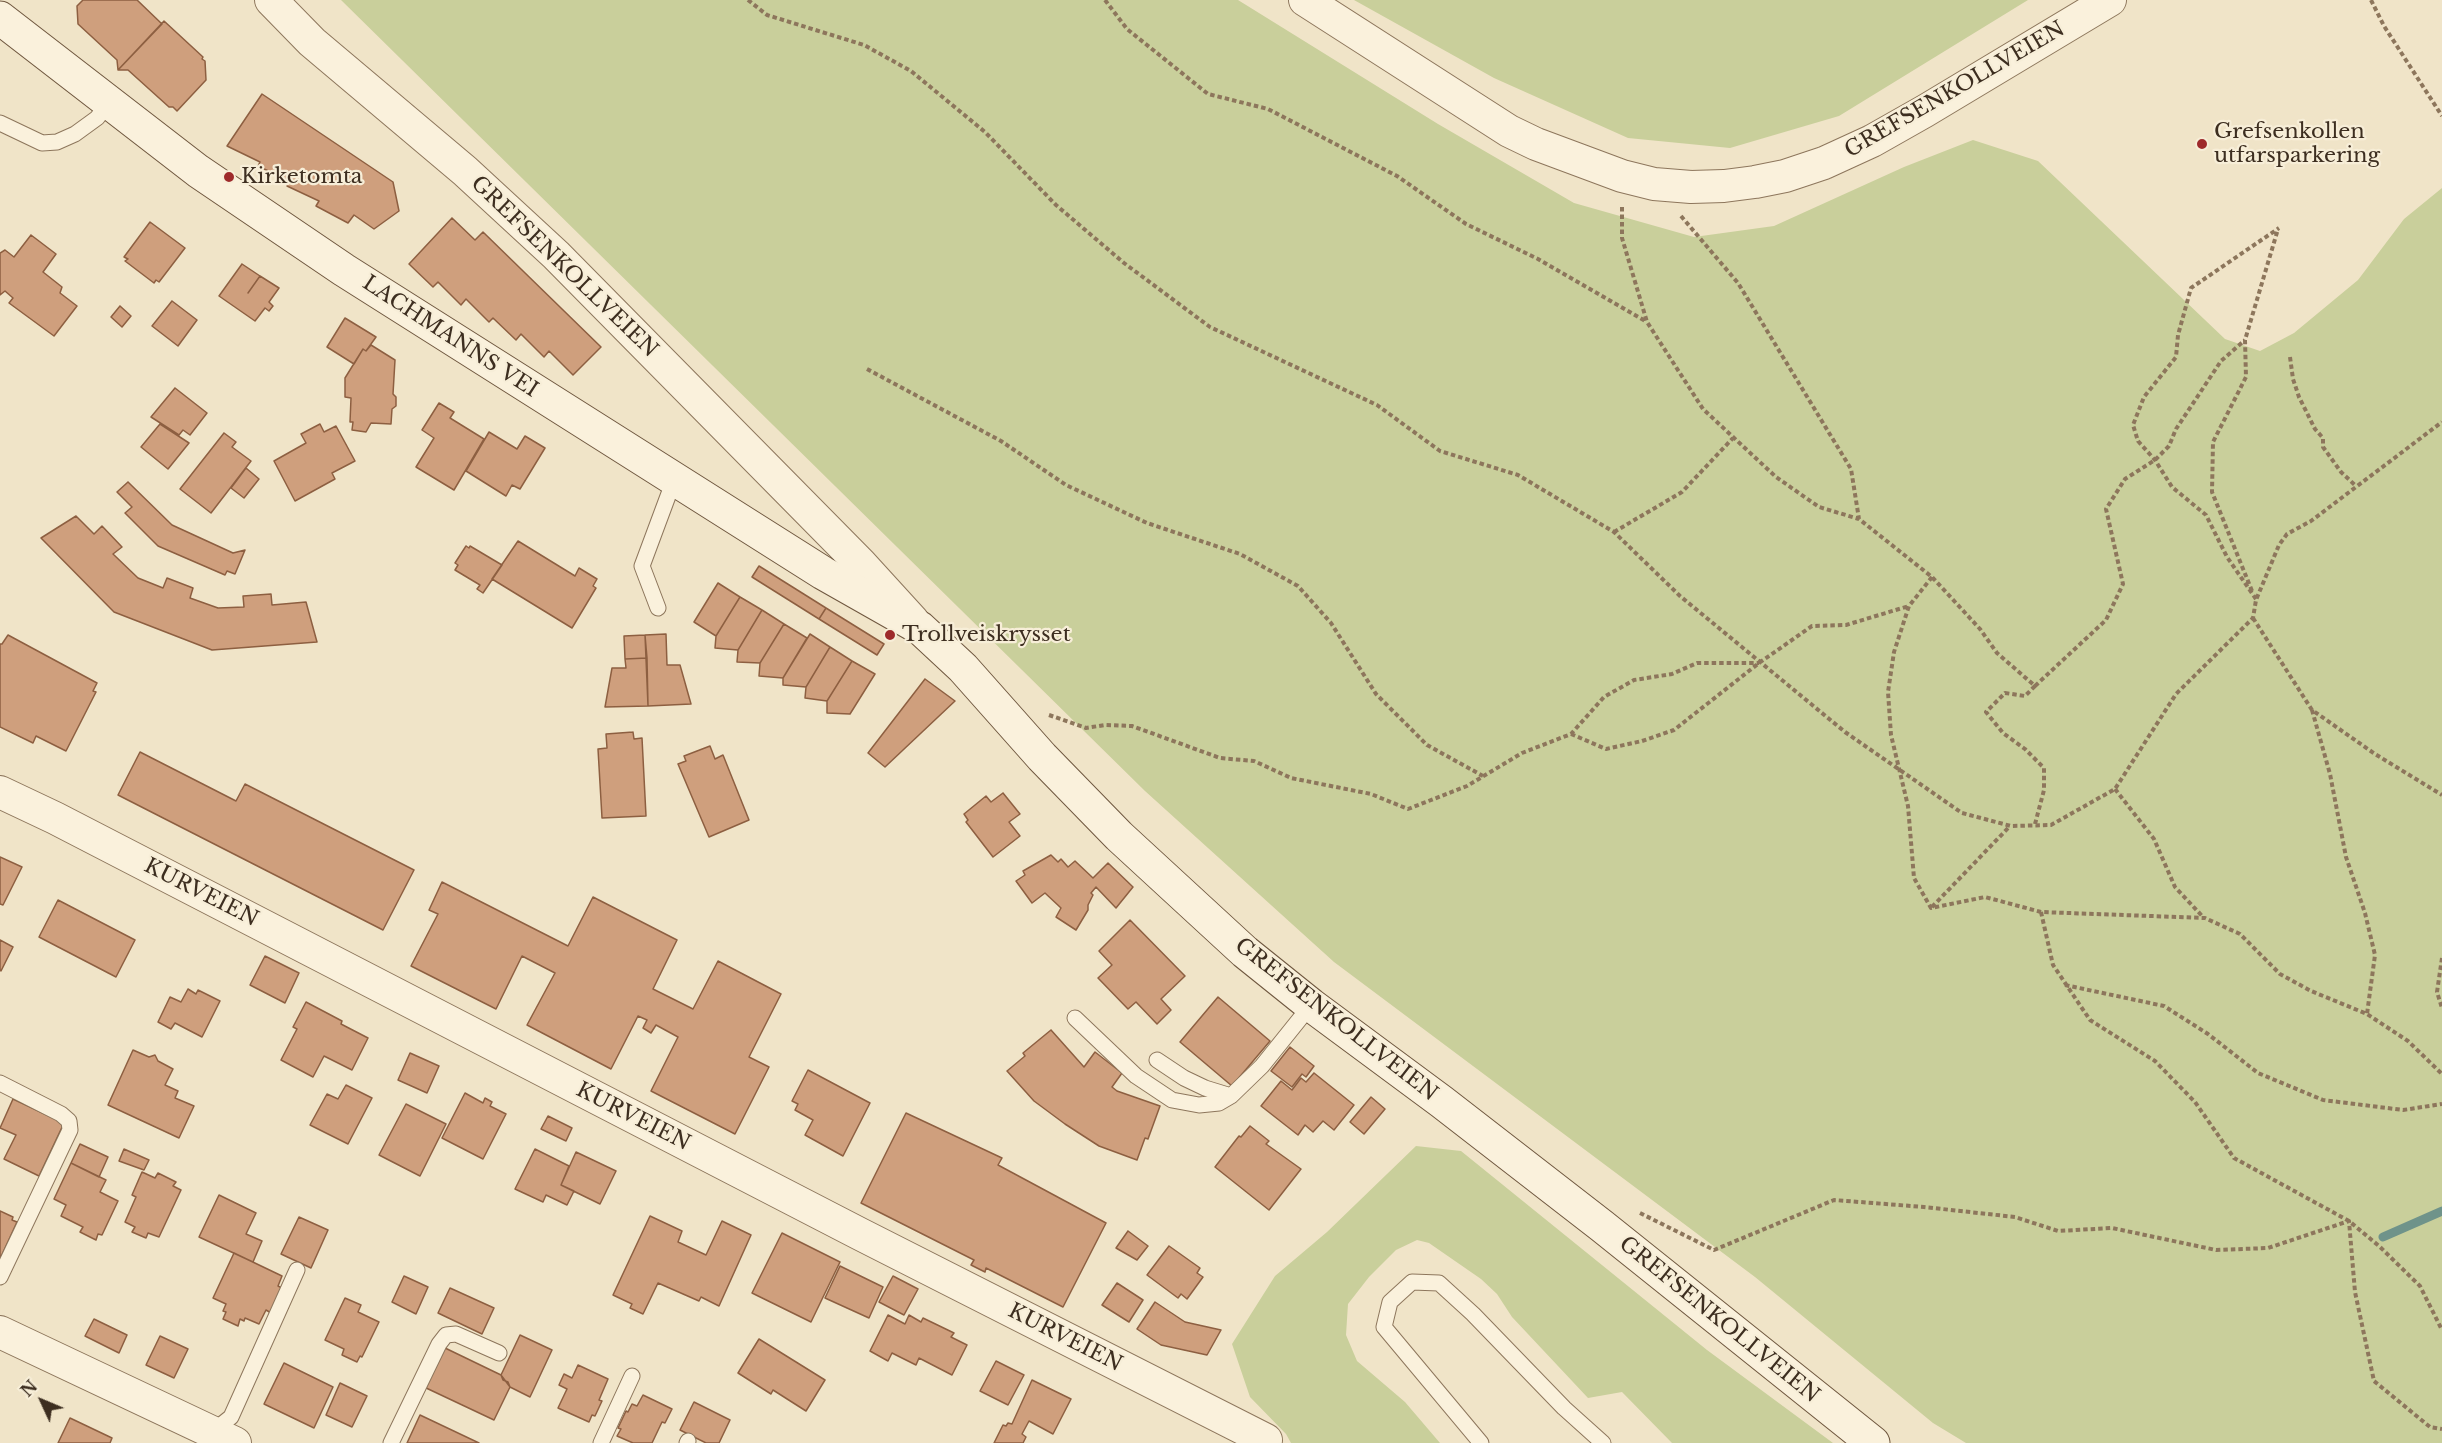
<!DOCTYPE html>
<style>
body{margin:0}
#map{position:relative;width:2442px;height:1443px;overflow:hidden;background:#f0e4c8;font-family:"Libre Baskerville",serif}
canvas{display:block}
.north{position:absolute;left:12px;top:1371px;width:60px;height:60px;-webkit-text-stroke:4px #f7eed8;paint-order:stroke;rotate:314deg;font-size:16px;font-weight:700;line-height:24px;text-align:center;color:#3d2e20}
.north::after{content:'';display:block;margin:auto;width:21px;height:27px;background:#3d2e20;clip-path:polygon(50% 0,100% 100%,50% 72%,0 100%)}
</style>
<div id="map">
<canvas width="2442" height="1443"></canvas>
<div class="north">N</div>
</div>
<script>
const context = document.querySelector('canvas').getContext('2d');
context.lineJoin = 'round';
function fillPath(path, color) { context.fillStyle = color; context.fill(path, 'evenodd'); }
const shape = rows => new Path2D(rows.map(r => 'M' + r).join(''));
function stroke(path, color, width, dash) { context.strokeStyle = color; context.lineWidth = width; context.lineCap = dash ? 'butt' : 'round'; context.setLineDash(dash || []); context.stroke(path); }
function drawText(font, color, halo, rows, align = 'center') {
  context.font = font + ' "Libre Baskerville",serif'; context.lineWidth = 4.5; context.setLineDash([]); context.textBaseline = 'middle'; context.strokeStyle = halo; context.fillStyle = color; for (const [text, x, y, turn = 0] of rows) {
    context.save(); context.translate(x, y); context.rotate((+turn || 0) * Math.PI / 180); context.textAlign = isNaN(turn) ? turn : align; if (halo) context.strokeText(text, 0, 0); context.fillText(text, 0, 0); context.restore();
  }
}
fillPath(shape([
 [341,0,1238,0,1438,124,1574,203,1694,237,1774,226,1904,167,1973,140,2038,161,2225,339,2260,351,2294,333,2358,280,2404,219,2442,188,2442,1443,1966,1443,1933,1423,1755,1277,1334,962,1145,791],
 [1354,0,2028,0,1839,116,1730,148,1628,138,1494,78],
 [1416,1146,1461,1151,1707,1350,1833,1443,1672,1443,1622,1392,1588,1398,1512,1317,1497,1294,1481,1279,1429,1243,1417,1240,1396,1250,1369,1277,1348,1304,1346,1335,1357,1361,1405,1402,1440,1443,1291,1443,1286,1434,1250,1397,1232,1344,1275,1276,1327,1232]
]), '#c9cf9b');
stroke(shape([
 [2383,1237,2442,1211]
]), '#6f938a', 9);
const building = shape([
 [83,0,137,0,162,24,118,70,117,60,78,24,77,6,83,0],
 [164,21,203,57,202,59,205,61,206,80,177,111,173,107,169,107,128,70,118,70,164,21],
 [262,94,393,182,399,211,374,229,354,215,348,223,316,206,319,201,287,186,289,181,258,166,260,162,227,146,262,94],
 [452,218,475,240,483,232,601,347,573,375,549,351,544,357,521,334,516,340,493,318,489,322,466,299,461,305,438,282,433,287,409,264,452,218],
 [150,222,185,248,159,282,156,280,154,283,125,261,128,259,124,257,150,222],
 [31,235,56,254,43,272,62,287,60,293,77,306,54,336,9,303,13,298,5,291,0,295,0,253,5,250,14,257,31,235],
 [242,264,260,276,248,293,260,276,279,288,269,302,273,306,269,311,265,308,255,321,219,296,242,264],
 [172,301,197,320,178,346,152,326,172,301],
 [120,306,131,316,122,327,111,317,120,306],
 [345,318,376,337,366,351,363,349,354,364,327,347,345,318],
 [371,345,395,360,393,394,396,397,396,406,392,409,391,424,371,423,366,432,352,430,353,422,350,422,351,398,345,397,345,378,363,349,366,351,371,345],
 [175,388,207,413,190,435,183,430,179,435,151,417,175,388],
 [439,403,454,412,450,418,484,439,454,490,416,467,434,438,422,430,439,403],
 [160,424,189,443,168,469,141,447,160,424],
 [320,424,324,432,336,426,355,461,332,473,335,479,295,501,274,461,306,443,301,434,320,424],
 [489,432,517,449,525,436,545,448,520,489,512,485,506,496,466,471,489,432],
 [224,433,236,442,232,447,251,461,211,513,180,489,224,433],
 [246,468,259,479,244,498,231,488,246,468],
 [128,482,172,525,233,553,245,550,235,574,227,571,225,575,158,546,125,513,132,507,117,492,128,482],
 [76,516,94,534,102,526,122,547,113,554,138,578,163,588,167,578,193,588,190,598,218,608,244,607,243,596,271,594,272,605,306,602,317,642,212,650,114,612,41,538,76,516],
 [518,541,575,576,579,568,597,579,593,586,596,588,572,628,492,579,518,541],
 [466,546,469,548,470,546,502,565,483,593,477,589,480,585,455,570,458,565,455,563,466,546],
 [759,566,826,608,819,619,752,577,759,566],
 [718,583,740,597,716,636,694,622,718,583],
 [740,597,762,610,738,650,715,648,716,636,740,597],
 [826,608,884,644,877,655,819,619,826,608],
 [762,610,784,624,760,663,737,662,738,650,762,610],
 [784,624,807,638,783,678,759,676,760,663,784,624],
 [666,634,667,665,680,665,691,704,648,706,645,635,666,634],
 [810,634,830,647,806,687,783,685,783,678,810,634],
 [8,635,97,683,93,691,96,692,66,751,36,736,33,743,0,727,0,644,2,644,8,635],
 [645,635,647,658,625,659,624,636,645,635],
 [830,647,852,661,827,701,805,698,806,687,830,647],
 [647,658,648,706,605,707,612,668,626,668,625,659,647,658],
 [852,661,875,674,850,714,827,713,827,701,852,661],
 [925,679,955,701,885,767,868,753,925,679],
 [633,732,634,739,642,738,646,816,602,818,598,749,607,748,606,734,633,732],
 [710,746,715,759,723,755,749,820,709,837,678,764,686,761,684,756,710,746],
 [140,752,236,801,245,784,414,870,383,930,118,795,140,752],
 [1003,793,1020,814,1009,822,1020,836,993,857,966,822,968,820,964,814,986,796,991,802,1003,793],
 [1051,855,1058,862,1061,859,1068,867,1075,861,1093,878,1108,863,1133,887,1116,908,1096,887,1091,893,1093,895,1088,905,1088,910,1076,930,1056,917,1061,908,1045,893,1032,903,1016,881,1025,875,1023,871,1051,855],
 [0,857,22,867,3,905,0,904,0,857],
 [442,882,568,946,593,897,677,940,653,989,693,1009,718,961,781,994,749,1057,769,1067,735,1134,651,1091,678,1037,656,1025,651,1033,643,1028,647,1020,638,1016,611,1069,527,1025,555,973,522,956,496,1009,411,966,438,914,429,910,442,882],
 [58,900,135,940,116,977,39,937,58,900],
 [1130,920,1185,976,1161,999,1171,1010,1157,1024,1136,1002,1128,1009,1098,978,1112,965,1099,951,1130,920],
 [0,940,13,947,1,971,0,970,0,940],
 [265,956,299,973,285,1003,250,985,265,956],
 [188,989,196,994,198,990,220,1001,202,1037,175,1023,171,1029,158,1022,170,997,181,1002,188,989],
 [1218,997,1270,1041,1232,1086,1180,1042,1218,997],
 [306,1002,342,1021,341,1024,368,1038,352,1070,324,1056,313,1077,281,1060,297,1029,293,1027,306,1002],
 [1051,1030,1084,1067,1095,1052,1122,1073,1112,1087,1117,1091,1160,1106,1148,1139,1145,1138,1137,1160,1099,1146,1065,1124,1034,1101,1007,1071,1025,1056,1023,1053,1051,1030],
 [1290,1047,1314,1066,1306,1077,1302,1074,1292,1087,1271,1071,1290,1047],
 [133,1050,149,1057,155,1055,158,1061,173,1069,165,1085,178,1091,175,1098,194,1106,179,1138,108,1105,133,1050],
 [410,1053,439,1066,427,1093,398,1080,410,1053],
 [808,1070,870,1103,843,1156,805,1135,813,1120,795,1110,798,1104,792,1101,808,1070],
 [1314,1073,1354,1105,1334,1130,1323,1121,1313,1132,1305,1125,1298,1135,1261,1106,1281,1081,1292,1090,1301,1078,1306,1082,1314,1073],
 [346,1085,372,1098,348,1144,310,1125,327,1094,338,1099,346,1085],
 [465,1093,483,1103,485,1098,492,1102,490,1106,506,1114,483,1159,442,1138,465,1093],
 [1371,1097,1385,1109,1364,1134,1350,1122,1371,1097],
 [13,1099,64,1123,39,1176,4,1159,16,1135,0,1128,13,1099],
 [406,1104,446,1124,420,1176,379,1155,406,1104],
 [906,1113,1002,1158,998,1165,1106,1223,1063,1307,986,1268,985,1272,971,1265,974,1260,861,1203,906,1113],
 [548,1116,572,1128,566,1141,541,1129,548,1116],
 [1250,1126,1269,1141,1266,1144,1301,1169,1269,1210,1215,1167,1239,1136,1241,1137,1250,1126],
 [80,1144,108,1157,99,1177,71,1163,80,1144],
 [124,1149,149,1160,144,1170,119,1161,124,1149],
 [535,1149,569,1166,561,1185,574,1191,567,1205,546,1195,543,1202,515,1189,535,1149],
 [576,1152,616,1171,600,1204,561,1185,576,1152],
 [71,1163,106,1180,100,1192,118,1201,102,1235,98,1234,96,1240,80,1232,83,1227,61,1216,66,1205,54,1199,71,1163],
 [142,1172,155,1178,158,1173,176,1182,173,1186,181,1190,159,1237,148,1233,146,1238,132,1232,135,1227,125,1222,136,1197,132,1195,142,1172],
 [219,1195,256,1213,246,1234,262,1241,253,1262,199,1237,219,1195],
 [0,1211,13,1217,12,1220,17,1222,0,1259,0,1211],
 [650,1216,682,1231,678,1242,706,1255,722,1221,751,1235,719,1306,701,1297,699,1301,658,1283,643,1314,630,1308,632,1304,613,1295,650,1216],
 [299,1217,328,1230,311,1268,281,1254,299,1217],
 [1128,1231,1148,1246,1137,1260,1116,1248,1128,1231],
 [782,1233,840,1262,811,1322,752,1293,782,1233],
 [1169,1246,1200,1268,1197,1273,1203,1277,1187,1299,1181,1294,1178,1298,1147,1275,1169,1246],
 [234,1253,282,1276,278,1286,282,1288,271,1313,266,1310,259,1324,245,1318,244,1321,240,1319,238,1326,223,1319,226,1312,223,1311,226,1304,213,1298,234,1253],
 [840,1266,883,1287,869,1318,825,1298,840,1266],
 [404,1276,428,1287,416,1314,392,1302,404,1276],
 [893,1276,918,1289,904,1315,879,1302,893,1276],
 [1117,1283,1143,1300,1129,1322,1102,1305,1117,1283],
 [450,1288,494,1308,482,1334,438,1313,450,1288],
 [345,1298,361,1305,358,1312,379,1322,362,1357,360,1356,357,1362,342,1355,344,1349,325,1340,345,1298],
 [1155,1302,1185,1322,1221,1330,1207,1355,1161,1345,1137,1329,1155,1302],
 [888,1315,905,1324,909,1315,921,1322,923,1318,954,1333,951,1337,967,1345,952,1375,919,1358,916,1365,892,1353,888,1361,870,1351,888,1315],
 [94,1319,127,1335,119,1353,85,1336,94,1319],
 [520,1335,552,1350,530,1397,510,1387,501,1375,520,1335],
 [160,1336,188,1349,174,1378,146,1365,160,1336],
 [759,1339,825,1380,806,1411,773,1390,771,1394,738,1373,759,1339],
 [443,1347,501,1375,503,1380,508,1382,510,1387,494,1420,424,1387,443,1347],
 [996,1361,1024,1375,1008,1405,980,1391,996,1361],
 [284,1363,333,1387,314,1428,264,1404,284,1363],
 [578,1365,608,1379,599,1400,602,1401,595,1416,592,1415,589,1422,558,1408,567,1389,559,1385,564,1374,572,1378,578,1365],
 [1032,1380,1071,1399,1053,1434,1029,1421,1022,1434,1026,1437,1023,1443,994,1443,1003,1425,1006,1426,1008,1423,1012,1424,1032,1380],
 [340,1383,367,1396,352,1427,326,1415,340,1383],
 [643,1395,672,1409,665,1423,662,1422,652,1443,633,1443,617,1436,621,1429,618,1428,626,1411,628,1412,632,1404,637,1406,643,1395],
 [694,1402,730,1420,719,1443,706,1443,680,1430,694,1402],
 [420,1415,479,1443,407,1443,420,1415],
 [70,1418,112,1438,110,1443,58,1443,70,1418]
]);
fillPath(building, '#cf9f7d');
stroke(building, '#8d5f41', 1.5);
const lane = shape([
 [0,123,42,143,57,142,75,134,97,118,108,104],
 [658,608,642,566,674,480],
 [1075,1018,1136,1076,1172,1100,1199,1105,1219,1103,1231,1096,1262,1066,1311,1005],
 [1157,1060,1184,1078,1205,1088,1231,1096],
 [0,1083,61,1114,69,1121,70,1130,0,1277],
 [211,1433,231,1417,297,1270],
 [391,1443,439,1344,446,1335,456,1334,499,1353],
 [601,1443,632,1376],
 [687,1443,688,1441],
 [1481,1443,1384,1327,1390,1302,1412,1282,1439,1283,1473,1314,1564,1408,1603,1443]
]);
const street = shape([
 [271,0,312,42,465,171,556,255,861,564,913,621],
 [1305,0,1509,131,1536,144,1622,176,1654,184,1691,187,1724,186,1755,182,1785,176,1824,163,1872,141,1925,111,2110,0],
 [0,792,55,818,860,1234,1266,1440,1264,1443],
 [0,1332,235,1443]
]);
const secondary = shape([
 [0,18,198,171,344,270,823,573,920,628,963,668,1042,757,1119,836,1245,952,1311,1005,1442,1102,1602,1226,1873,1443]
]);
stroke(lane, '#8d765c', 17);
stroke(street, '#8d765c', 34);
stroke(secondary, '#6f573f', 35);
stroke(shape([
 [748,0,767,15,864,45,911,71,985,132,1056,205,1124,263,1210,327,1377,405,1440,451,1518,475,1614,532,1680,596,1845,732,1962,813,2011,826,2051,825,2115,789,2176,694,2253,618,2256,600,2279,545,2287,534,2311,521,2442,422],
 [1105,0,1127,29,1208,94,1268,109,1397,176,1466,224,1538,259,1647,322],
 [2371,0,2384,26,2442,116],
 [1622,207,1622,238,1647,322,1703,409,1776,477,1819,507,1859,519],
 [1681,216,1738,283,1851,469,1859,519,1932,577,1980,629,1997,653,2035,686,2025,696,2005,693,1986,712,2003,733,2025,749,2044,768,2044,790,2035,824],
 [2290,357,2293,379,2299,397,2315,429,2323,438,2323,447,2341,472,2356,486],
 [867,369,1001,441,1066,485,1147,523,1240,554,1298,586,1331,623,1376,694,1427,745,1483,776],
 [1614,532,1682,492,1733,438],
 [1932,577,1909,606,1894,652,1888,692,1891,735,1908,806,1914,878,1931,908,1985,897,2041,912,2205,918,2240,934,2280,974,2311,991,2367,1014,2408,1041,2442,1074],
 [2252,591,2212,492,2213,442,2246,377,2245,340,2278,229],
 [2256,599,2227,557,2206,515,2172,487,2155,460,2138,441,2133,425,2144,397,2176,357,2178,335,2191,288,2279,228],
 [2253,618,2312,710,2375,754,2442,795],
 [2035,686,2106,620,2123,584,2106,509,2125,479,2155,460,2169,446,2176,429,2221,361,2245,340],
 [2312,710,2330,774,2346,857,2365,913,2375,955,2367,1014],
 [1049,715,1086,728,1105,725,1132,726,1220,758,1254,761,1291,778,1371,794,1408,809,1467,786,1522,753,1571,734,1604,697,1634,680,1672,674,1697,663,1759,663],
 [1571,734,1606,749,1642,741,1674,730,1759,663,1812,626,1846,625,1909,606],
 [2115,789,2154,839,2175,887,2204,918],
 [1932,907,2010,826],
 [2041,912,2053,965,2090,1020,2155,1061,2195,1102,2234,1158,2349,1221,2379,1246,2420,1286,2442,1330],
 [2442,958,2437,992,2442,1008],
 [2065,985,2164,1006,2208,1034,2258,1073,2323,1100,2403,1110,2442,1104],
 [1640,1213,1714,1250,1834,1200,1924,1207,2015,1217,2058,1231,2112,1228,2216,1250,2268,1248,2349,1221,2355,1292,2374,1381,2430,1427,2442,1429]
]), '#8d765c', 4, [4.5, 3]);
stroke(lane, '#faf1dc', 15);
stroke(street, '#faf1dc', 32);
stroke(secondary, '#faf1dc', 33);
for (const [x, y, r, color] of [
 [2202,144,6,"#9e2a2b"],
 [229,177,6,"#9e2a2b"],
 [890,635,6,"#9e2a2b"]
]) { const dot = new Path2D(); dot.arc(x, y, r, 0, 2 * Math.PI); context.fillStyle = color; context.fill(dot); stroke(dot, '#f7eed8', 2); }
drawText('21px', '#3d2e20', '#f7eed8', [
 ["GREFSENKOLLVEIEN",1955,90,-30],
 ["GREFSENKOLLVEIEN",564,267,44],
 ["LACHMANNS VEI",450,337,33],
 ["KURVEIEN",201,893,27],
 ["GREFSENKOLLVEIEN",1336,1020,38],
 ["KURVEIEN",633,1117,27],
 ["GREFSENKOLLVEIEN",1719,1320,39],
 ["KURVEIEN",1065,1338,27]
]);
drawText('21px', '#3d2e20', '#f7eed8', [
 ["Grefsenkollen",2214,132],
 ["utfarsparkering",2214,156],
 ["Kirketomta",241,177],
 ["Trollveiskrysset",902,635]
], 'left');
</script>
